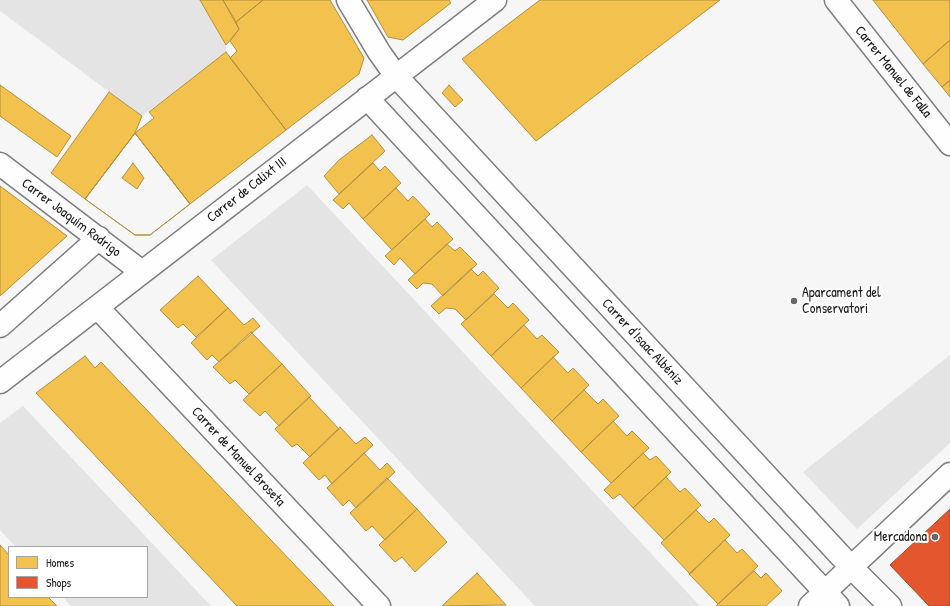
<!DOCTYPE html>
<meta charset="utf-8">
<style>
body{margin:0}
#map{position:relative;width:950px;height:606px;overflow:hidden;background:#f6f6f6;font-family:"Patrick Hand",sans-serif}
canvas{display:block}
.legend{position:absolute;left:8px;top:546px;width:140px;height:52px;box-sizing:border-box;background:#fff;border:1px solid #a4a4a4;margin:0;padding:5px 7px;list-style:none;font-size:12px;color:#1c1c1c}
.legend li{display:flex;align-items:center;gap:8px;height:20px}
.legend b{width:20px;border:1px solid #a4a4a4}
</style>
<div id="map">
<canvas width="950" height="606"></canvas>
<ul class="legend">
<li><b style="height:11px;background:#f2c14e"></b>Homes</li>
<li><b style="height:11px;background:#e4572e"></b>Shops</li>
</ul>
</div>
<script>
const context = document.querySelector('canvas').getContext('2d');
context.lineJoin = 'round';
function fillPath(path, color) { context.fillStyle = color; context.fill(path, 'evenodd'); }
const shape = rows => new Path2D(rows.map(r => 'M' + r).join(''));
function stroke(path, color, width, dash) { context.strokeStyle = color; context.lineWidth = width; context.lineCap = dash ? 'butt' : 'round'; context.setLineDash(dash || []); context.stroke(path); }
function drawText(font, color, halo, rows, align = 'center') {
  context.font = font + ' "Patrick Hand",sans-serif'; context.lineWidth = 4; context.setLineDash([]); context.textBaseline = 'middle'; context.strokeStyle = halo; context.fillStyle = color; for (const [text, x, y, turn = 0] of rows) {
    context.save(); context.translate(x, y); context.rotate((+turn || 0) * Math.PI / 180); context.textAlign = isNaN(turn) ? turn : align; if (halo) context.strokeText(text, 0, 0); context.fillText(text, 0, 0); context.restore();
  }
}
fillPath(shape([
 [0,0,200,0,226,45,226,52,142,116,0,11],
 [307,185,700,606,535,606,211,260],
 [950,355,950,443,857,529,803,472],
 [23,406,211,606,71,606,63,597,147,597,147,547,16,547,0,530,0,423]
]), '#e4e4e4');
const homes = shape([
 [200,0,223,0,239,29,226,45,200,0],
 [223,0,263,0,236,22,223,0],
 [263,0,330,0,364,58,359,74,286,130,230,58,237,51,230,41,239,29,236,22,263,0],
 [367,0,449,0,451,3,403,40,388,37,367,0],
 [540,0,720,0,536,141,462,59,540,0],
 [873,0,950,0,950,40,923,64,873,0],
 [950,40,950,80,942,87,923,64,950,40],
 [226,52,286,130,190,204,135,133,154,118,149,112,226,52],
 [950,80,950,97,942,87,950,80],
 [0,85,71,136,57,157,0,116,0,85],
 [449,85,463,100,455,107,442,93,449,85],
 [109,92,142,116,135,133,85,199,51,173,109,92],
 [135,133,190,204,150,235,135,235,85,199,135,133],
 [133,163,144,178,137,189,122,178,133,163],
 [135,133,190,204,150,235,135,235,85,199,135,133],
 [372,135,385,151,339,194,324,176,339,160,372,135],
 [373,163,380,171,385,166,401,183,363,219,349,203,343,209,333,200,373,163],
 [0,186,67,236,0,296,0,186],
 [396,188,408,201,413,196,430,214,392,250,363,219,396,188],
 [425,219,432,227,437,222,453,239,415,274,400,258,394,265,385,256,425,219],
 [447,244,455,251,460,247,477,264,443,296,432,284,423,283,417,289,408,280,447,244],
 [471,269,478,276,483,271,499,288,466,320,455,309,446,308,439,314,431,306,471,269],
 [198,276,228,308,196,337,183,324,178,328,160,310,198,276],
 [494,294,508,308,513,303,529,320,491,356,461,324,494,294],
 [228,308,244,325,253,318,260,326,219,362,212,355,207,360,191,343,228,308],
 [524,325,537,339,542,335,559,352,521,388,491,356,524,325],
 [251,332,282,364,249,394,235,380,230,384,213,367,251,332],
 [85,356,95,368,101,362,334,606,237,606,36,393,85,356],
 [553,357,568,373,573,368,589,385,552,421,521,388,553,357],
 [282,364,311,396,279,426,265,411,260,416,243,400,282,364],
 [584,390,598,404,603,399,619,416,581,452,552,421,584,390],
 [309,397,339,429,310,457,297,444,292,447,275,429,309,397],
 [613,421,627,436,632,431,649,448,611,483,581,452,613,421],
 [340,427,356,444,365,437,373,445,332,484,325,475,319,480,303,463,340,427],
 [364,453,380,470,387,463,395,472,356,508,349,500,343,506,327,488,364,453],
 [643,453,650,460,656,456,671,472,633,508,620,494,613,499,604,490,643,453],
 [666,477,680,492,685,488,701,505,664,540,633,508,666,477],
 [387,478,417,509,385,540,372,526,366,531,350,513,387,478],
 [417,509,447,542,415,572,402,557,395,562,379,545,417,509],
 [696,510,709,523,714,518,730,535,690,574,661,543,696,510],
 [725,540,737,553,742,549,758,566,718,604,689,574,725,540],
 [0,545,9,555,9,597,48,597,57,606,0,606,0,545],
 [754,571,761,578,766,573,782,591,766,606,716,606,754,571],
 [477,573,506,605,442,606,477,573]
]);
fillPath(homes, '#f2c14e');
stroke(homes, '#b2903f', 1);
const shops = shape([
 [950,509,950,606,929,606,890,565,950,509]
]);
fillPath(shops, '#e4572e');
stroke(shops, '#a84529', 1);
const minor = shape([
 [348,0,379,52,396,76,851,567,890,606],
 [836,0,950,144],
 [367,98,838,606],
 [0,164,142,272],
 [98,308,379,606],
 [0,326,99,238],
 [0,382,495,0],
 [810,606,950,474]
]);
stroke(minor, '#7e7e7e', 25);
stroke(minor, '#fefefe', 22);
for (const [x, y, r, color] of [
 [794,301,4,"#686868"],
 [935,537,4,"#686868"]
]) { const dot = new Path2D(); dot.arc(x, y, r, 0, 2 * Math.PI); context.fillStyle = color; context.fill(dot); stroke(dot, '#fff', 1.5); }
drawText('14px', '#1c1c1c', '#fff', [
 ["Carrer Manuel de Falla",893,72,51],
 ["Carrer de Calixt III",247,190,-38],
 ["Carrer Joaquím Rodrigo",71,218,37],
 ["Carrer d'Isaac Albéniz",642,342,47],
 ["Carrer de Manuel Broseta",238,457,47]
]);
drawText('14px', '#1c1c1c', '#fff', [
 ["Aparcament del",802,293],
 ["Conservatori",802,309],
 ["Mercadona",927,537,"right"]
], 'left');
</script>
